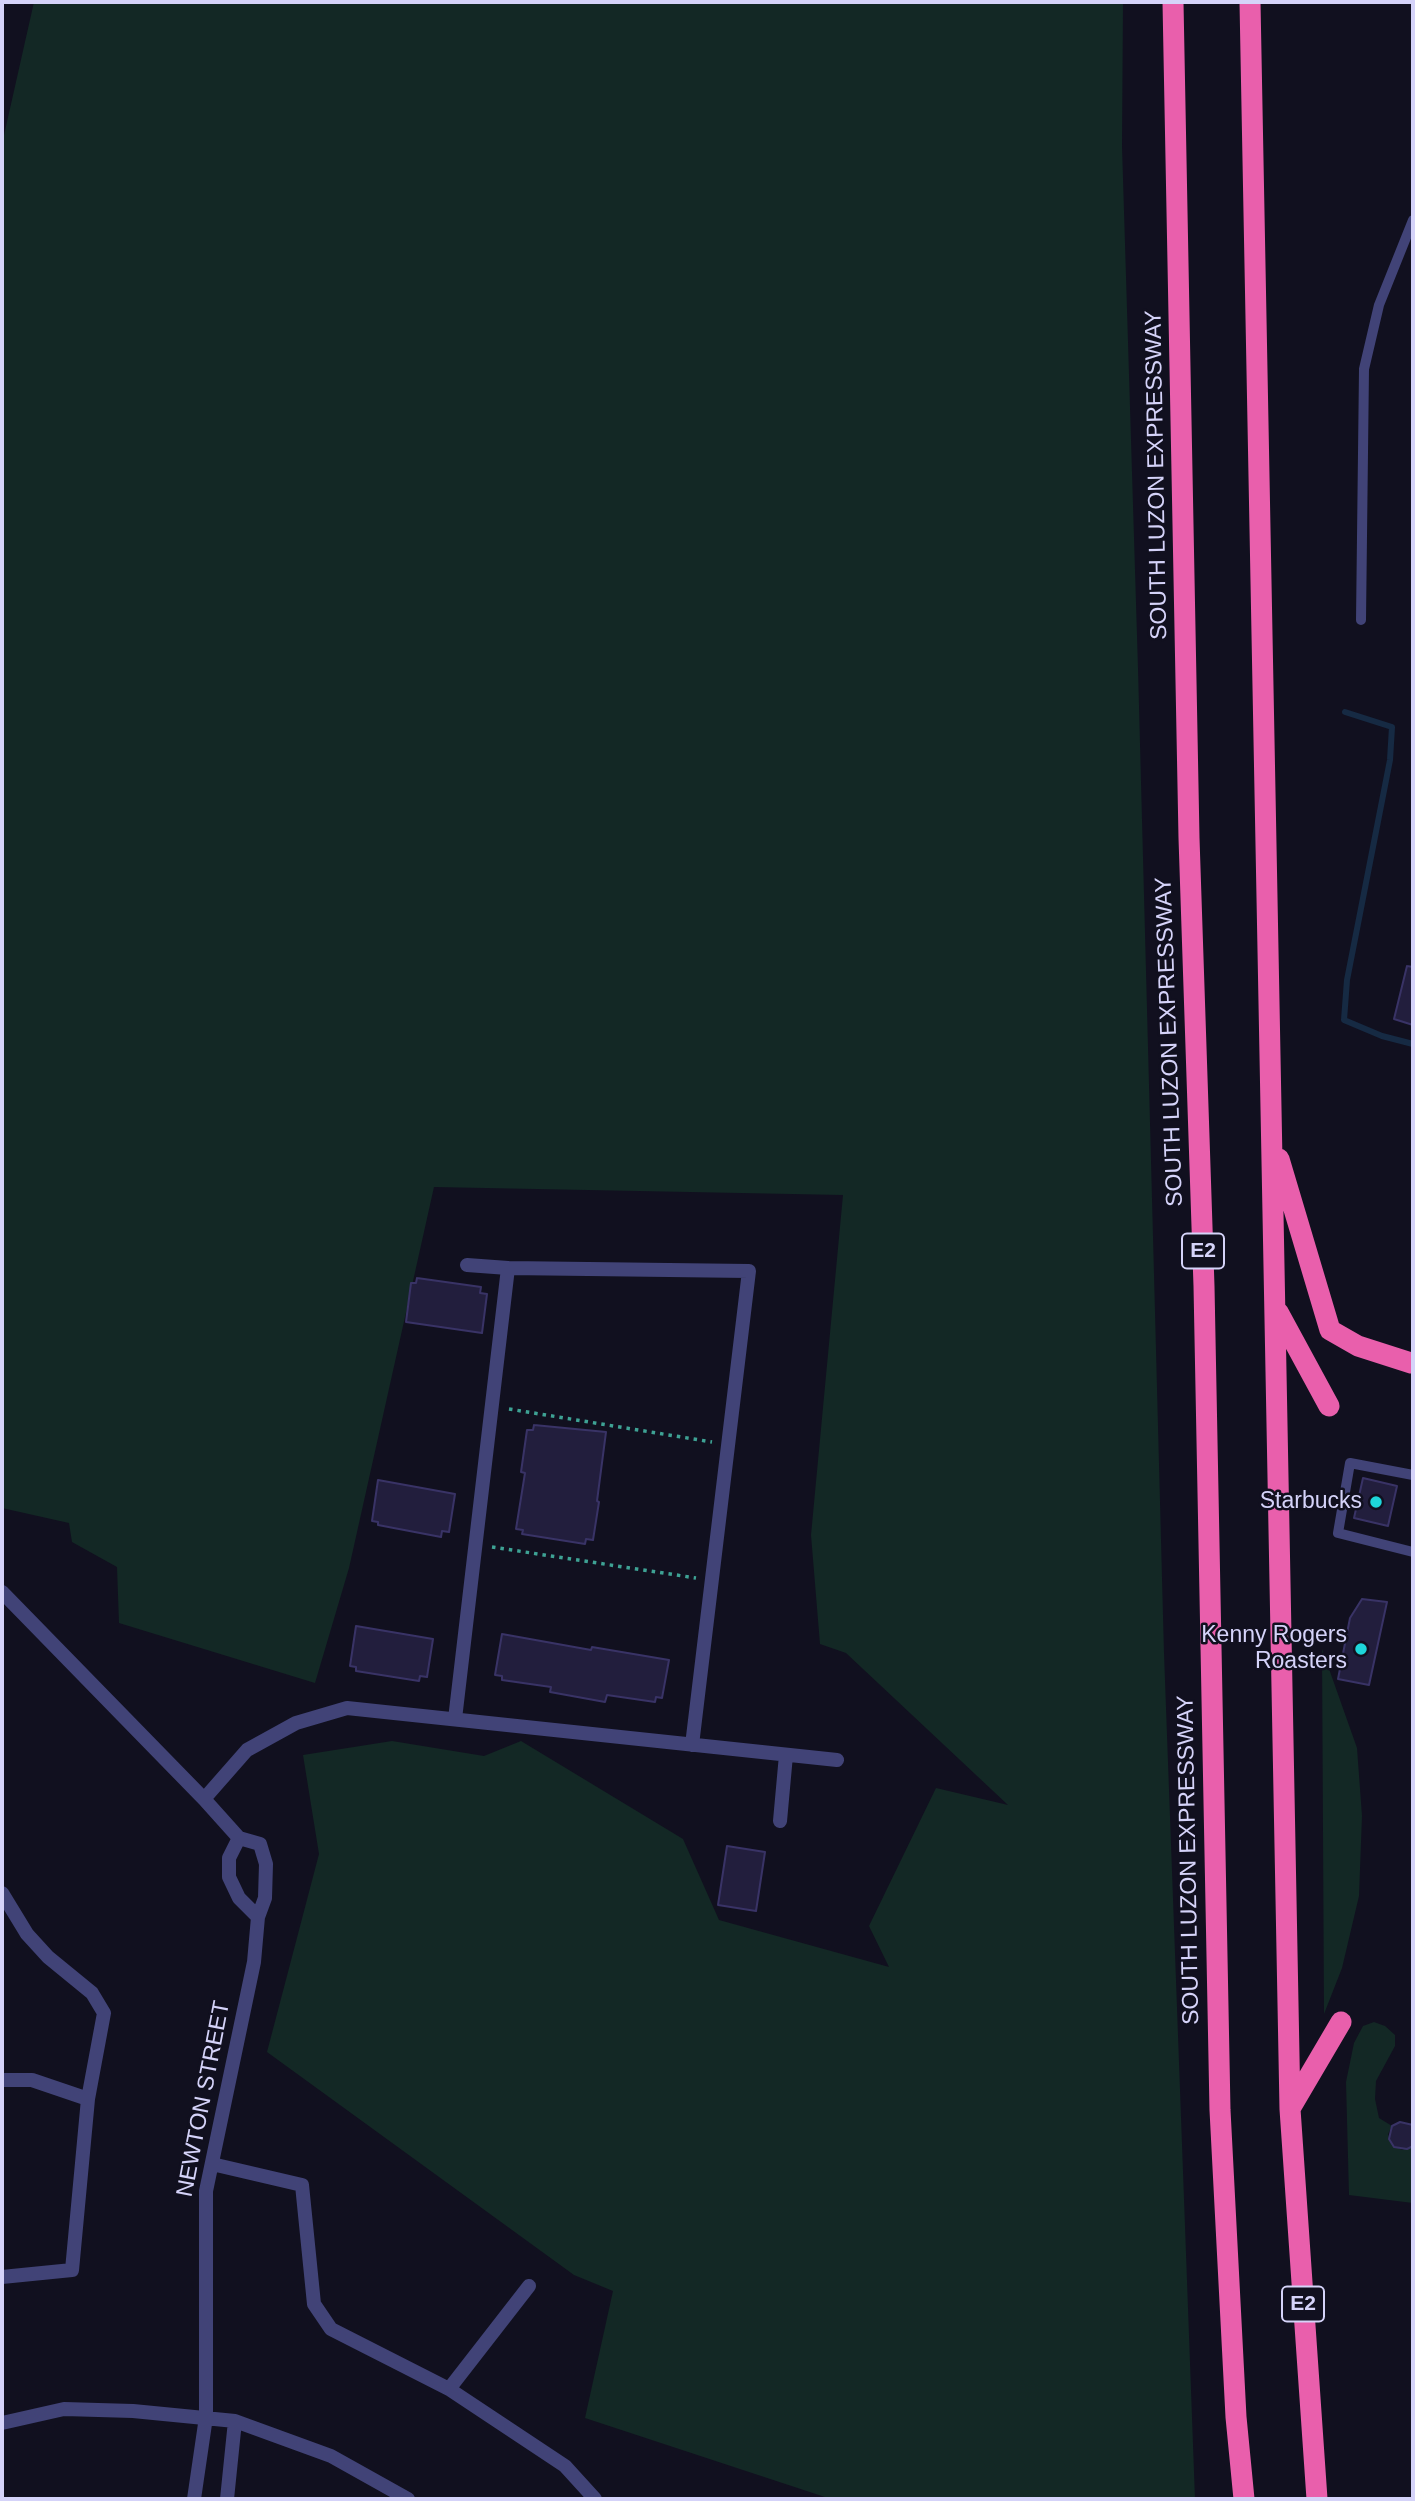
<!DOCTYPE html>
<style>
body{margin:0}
#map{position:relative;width:1415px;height:2501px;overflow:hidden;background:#11101f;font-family:Helvetica,sans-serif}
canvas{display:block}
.frame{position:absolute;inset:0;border:4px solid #d5d3f9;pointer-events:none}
</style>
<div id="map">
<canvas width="1415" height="2501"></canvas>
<div class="frame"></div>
</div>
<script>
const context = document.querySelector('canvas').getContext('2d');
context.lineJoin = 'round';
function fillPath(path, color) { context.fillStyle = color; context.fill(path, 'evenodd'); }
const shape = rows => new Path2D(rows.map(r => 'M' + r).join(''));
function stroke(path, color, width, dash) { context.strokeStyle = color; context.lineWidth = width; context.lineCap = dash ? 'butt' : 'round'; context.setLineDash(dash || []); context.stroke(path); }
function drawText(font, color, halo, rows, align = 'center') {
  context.font = font + ' Helvetica,sans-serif'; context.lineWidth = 5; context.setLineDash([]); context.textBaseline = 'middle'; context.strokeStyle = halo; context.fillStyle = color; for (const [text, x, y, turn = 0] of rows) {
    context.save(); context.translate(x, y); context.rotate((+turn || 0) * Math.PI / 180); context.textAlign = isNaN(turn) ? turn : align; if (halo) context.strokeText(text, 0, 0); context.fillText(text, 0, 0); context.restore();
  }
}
fillPath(shape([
 [34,2,1123,2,1122,146,1138,668,1164,1653,1195,2499,831,2499,585,2418,613,2291,574,2275,267,2052,319,1854,303,1755,392,1741,484,1756,521,1741,683,1839,719,1920,889,1967,869,1926,936,1788,1008,1805,846,1653,820,1644,811,1535,843,1195,434,1187,349,1568,315,1683,119,1623,117,1567,72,1542,69,1523,2,1508,2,144],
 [1322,1649,1357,1748,1362,1816,1359,1896,1342,1968,1324,2014],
 [1374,2022,1385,2026,1395,2035,1395,2046,1376,2081,1375,2099,1379,2118,1392,2126,1388,2134,1391,2143,1402,2150,1413,2145,1413,2203,1349,2195,1346,2082,1354,2043,1363,2026]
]), '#132825');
stroke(shape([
 [1345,712,1392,727,1390,760,1347,980,1344,1020,1382,1036,1413,1044]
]), '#162a43', 6);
const building = shape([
 [1407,966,1413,967,1413,1025,1394,1019,1407,966],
 [417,1278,481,1287,480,1293,487,1294,482,1333,406,1322,411,1283,416,1283,417,1278],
 [534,1425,606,1432,597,1501,599,1502,593,1540,586,1539,585,1544,522,1534,523,1530,516,1529,525,1473,521,1472,527,1430,533,1430,534,1425],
 [1363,1478,1397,1486,1388,1526,1354,1518,1363,1478],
 [378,1480,455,1494,449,1532,442,1531,441,1537,378,1525,378,1522,372,1521,378,1480],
 [1362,1599,1387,1602,1369,1685,1338,1679,1350,1618,1362,1599],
 [356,1626,433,1639,427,1677,420,1676,419,1681,356,1671,356,1667,350,1666,356,1626],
 [502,1634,591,1650,592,1647,669,1660,662,1698,656,1697,655,1702,607,1695,605,1702,550,1692,551,1687,502,1680,502,1676,495,1675,502,1634],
 [727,1846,765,1852,756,1911,718,1905,727,1846],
 [1400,2122,1413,2125,1413,2146,1407,2149,1394,2147,1389,2139,1392,2126,1400,2122]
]);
fillPath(building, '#221e3d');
stroke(building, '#393366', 2);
stroke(shape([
 [509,1409,712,1442],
 [492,1547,696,1578]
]), '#3ea294', 3.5, [3.5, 5]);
stroke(shape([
 [1361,620,1364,369,1379,305,1413,220],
 [1413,1475,1350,1463,1338,1533,1413,1552]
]), '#414377', 10);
stroke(shape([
 [467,1265,508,1268,749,1271,692,1745],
 [2,1592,204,1799,239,1838,260,1844,266,1864,265,1898,258,1917,254,1962,206,2191,206,2417,194,2499],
 [455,1719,508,1268],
 [204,1799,247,1750,296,1723,347,1708,837,1760],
 [780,1821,786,1755],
 [239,1838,229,1858,229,1877,239,1898,258,1917],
 [2,1893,27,1934,48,1957,92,1993,104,2013,88,2099,72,2270,2,2277],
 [2,2080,32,2080,88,2099],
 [212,2164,302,2185,314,2304,331,2329,449,2389,565,2466,595,2499],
 [449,2389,529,2286],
 [2,2423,64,2409,133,2411,235,2421,331,2456,408,2499],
 [227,2499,235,2421]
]), '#414377', 14);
stroke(shape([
 [1173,2,1189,838,1204,1286,1220,2110,1236,2417,1244,2499],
 [1250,2,1290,2109,1317,2499],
 [1279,1159,1330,1330,1358,1346,1411,1363],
 [1278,1312,1329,1406],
 [1291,2107,1341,2022]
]), '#e95fac', 21);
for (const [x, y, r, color] of [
 [1376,1502,7,"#1ed6da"],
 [1361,1649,7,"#1ed6da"]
]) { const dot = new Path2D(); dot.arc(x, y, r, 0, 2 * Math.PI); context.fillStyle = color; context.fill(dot); stroke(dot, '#11101f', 2.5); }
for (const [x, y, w] of [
 [1203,1251,42],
 [1303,2304,42]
]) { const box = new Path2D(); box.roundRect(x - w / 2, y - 17.5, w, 35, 5); context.fillStyle = '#11101f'; context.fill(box); stroke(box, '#d5d3f9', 2); }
drawText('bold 21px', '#d5d3f9', null, [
 ["E2",1203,1251],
 ["E2",1303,2304]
]);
drawText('23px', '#d5d3f9', '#11101f', [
 ["SOUTH LUZON EXPRESSWAY",1157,475,-91],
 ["SOUTH LUZON EXPRESSWAY",1170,1042,-92],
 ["SOUTH LUZON EXPRESSWAY",1189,1860,-91],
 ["NEWTON STREET",204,2099,-79]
]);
drawText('23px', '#d5d3f9', '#11101f', [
 ["Starbucks",1362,1502],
 ["Kenny Rogers",1347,1636],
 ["Roasters",1347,1662]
], 'right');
</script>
